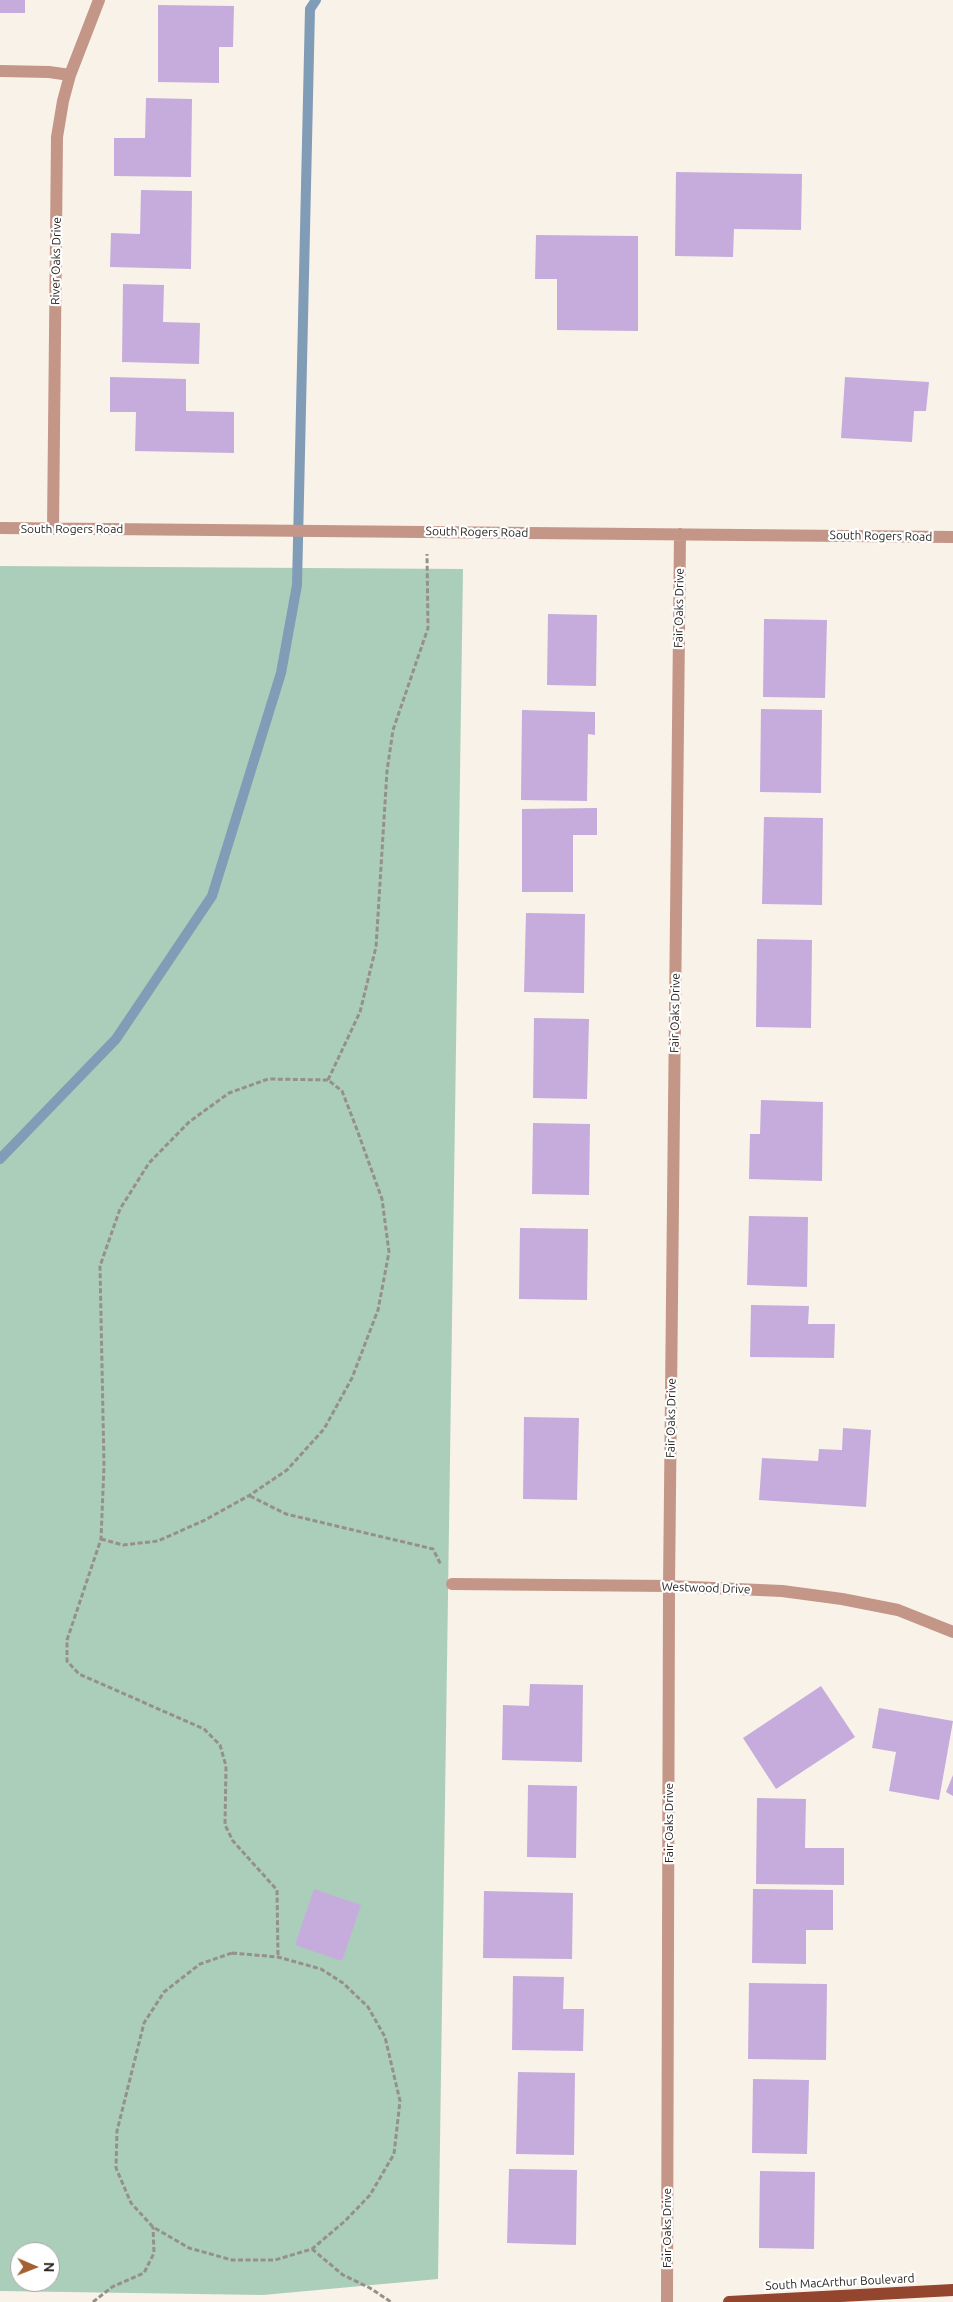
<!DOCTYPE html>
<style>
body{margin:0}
#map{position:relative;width:953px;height:2302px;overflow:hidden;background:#f9f2e8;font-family:Ubuntu,sans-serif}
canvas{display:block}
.north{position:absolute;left:10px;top:2242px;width:50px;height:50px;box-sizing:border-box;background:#fff;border:1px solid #a9a8a7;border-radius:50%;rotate:91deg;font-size:14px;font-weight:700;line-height:20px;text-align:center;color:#292622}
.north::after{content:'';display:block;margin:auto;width:18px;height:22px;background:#a46031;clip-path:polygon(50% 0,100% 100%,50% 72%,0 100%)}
</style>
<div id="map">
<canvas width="953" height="2302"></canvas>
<div class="north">N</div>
</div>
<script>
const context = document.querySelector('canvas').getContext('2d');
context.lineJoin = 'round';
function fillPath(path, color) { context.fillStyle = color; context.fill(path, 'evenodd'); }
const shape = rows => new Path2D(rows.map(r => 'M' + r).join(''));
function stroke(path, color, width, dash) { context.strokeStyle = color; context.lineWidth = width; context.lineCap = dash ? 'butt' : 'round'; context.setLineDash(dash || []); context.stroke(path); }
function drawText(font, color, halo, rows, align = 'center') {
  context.font = font + ' Ubuntu,sans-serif'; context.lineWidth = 4.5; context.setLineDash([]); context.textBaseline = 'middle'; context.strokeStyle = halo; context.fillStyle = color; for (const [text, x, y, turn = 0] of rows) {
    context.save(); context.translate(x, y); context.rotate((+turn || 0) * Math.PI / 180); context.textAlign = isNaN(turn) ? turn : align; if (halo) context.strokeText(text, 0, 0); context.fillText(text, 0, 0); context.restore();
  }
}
fillPath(shape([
 [0,566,463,569,438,2279,263,2295,0,2291],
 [20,2252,50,2252,50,2282,20,2282]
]), '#abceba');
stroke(shape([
 [0,1159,116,1039,212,896,281,673,297,585,310,9,316,0]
]), '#809cb7', 10);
fillPath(shape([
 [0,0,25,0,25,13,0,13],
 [158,5,234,6,233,47,219,47,219,83,158,82],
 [146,98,192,99,191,177,114,176,114,138,145,138],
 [676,172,802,174,801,230,734,229,733,257,675,256],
 [141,190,192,191,191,269,110,267,111,233,140,234],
 [536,235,638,236,638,331,557,330,557,279,535,279],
 [123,284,164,285,163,322,200,323,199,364,122,362],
 [110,377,186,379,186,411,234,412,234,453,135,451,136,412,110,412],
 [845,377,929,382,926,411,914,411,912,442,841,438],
 [548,614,597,615,596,686,547,685],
 [764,619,827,620,825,698,763,697],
 [761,709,822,710,821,793,760,792],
 [522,710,595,712,595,735,588,734,587,801,521,800],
 [597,808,597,835,573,835,573,892,522,892,522,809],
 [764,817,823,818,822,905,762,904],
 [526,913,585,914,584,993,524,992],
 [757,939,812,940,811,1028,756,1027],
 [534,1018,589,1019,587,1099,533,1098],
 [761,1100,823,1102,822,1181,749,1179,750,1134,760,1134],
 [533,1123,590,1124,589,1195,532,1194],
 [749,1216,808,1217,807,1287,747,1285],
 [520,1228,588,1229,587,1300,519,1299],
 [751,1305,809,1306,808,1324,835,1324,834,1358,750,1357],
 [524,1417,579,1418,577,1500,523,1499],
 [843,1428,871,1430,866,1507,759,1500,762,1458,818,1461,819,1449,842,1450],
 [530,1684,583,1685,582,1762,502,1760,503,1705,529,1706],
 [821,1686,855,1737,776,1789,743,1738],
 [879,1708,953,1721,939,1800,889,1791,896,1752,872,1748],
 [953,1775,953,1796,946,1792],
 [528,1785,577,1786,576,1858,527,1857],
 [757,1798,806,1799,805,1848,844,1848,844,1885,756,1884],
 [314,1889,361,1905,342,1961,295,1945],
 [753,1889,833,1890,833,1930,806,1930,806,1964,752,1963],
 [484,1891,573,1893,572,1959,483,1958],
 [513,1976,564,1977,563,2009,584,2009,583,2051,512,2050],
 [749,1983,827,1984,826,2060,748,2059],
 [518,2072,575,2073,574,2155,516,2154],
 [753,2079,809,2080,807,2154,752,2153],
 [509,2169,577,2170,576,2245,507,2243],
 [760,2171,815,2172,814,2249,759,2248]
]), '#c5acdc');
stroke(shape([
 [328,1080,360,1012,376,947,387,771,393,730,428,628,427,554],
 [250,1496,286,1514,433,1549,441,1565],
 [101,1539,123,1545,158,1541,205,1520,250,1495,287,1470,324,1429,352,1378,378,1310,389,1252,382,1199,356,1127,342,1091,328,1080,268,1079,229,1093,189,1122,149,1163,120,1209,100,1266,104,1466,101,1539,67,1640,67,1661,79,1674,204,1729,220,1745,226,1766,225,1825,233,1841,277,1890,278,1957],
 [232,1953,278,1957,321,1969,343,1983,368,2007,385,2037,400,2101,394,2154,370,2195,345,2221,312,2249,275,2260,232,2260,189,2248,153,2227,131,2203,116,2168,117,2131,144,2023,164,1992,200,1964,232,1953],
 [312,2249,343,2275,370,2288,391,2302],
 [93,2302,112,2287,144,2273,154,2253,153,2227]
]), '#959089', 3, [5, 2.5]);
stroke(shape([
 [0,71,49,72,70,75],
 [0,528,953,537],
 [53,529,57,137,63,101,70,75,99,0],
 [452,1584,669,1586,782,1591,842,1599,898,1610,953,1632],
 [667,2302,669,1586,680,534]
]), '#c39688', 12);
stroke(shape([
 [729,2302,953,2290]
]), '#93452e', 12);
drawText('12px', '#292622', '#fff', [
 ["River Oaks Drive",56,261,-89],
 ["South Rogers Road",72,529],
 ["South Rogers Road",477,532,1],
 ["South Rogers Road",881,536,1],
 ["Fair Oaks Drive",679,608,-89],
 ["Fair Oaks Drive",675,1013,-89],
 ["Fair Oaks Drive",671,1418,-89],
 ["Westwood Drive",706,1588,2],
 ["Fair Oaks Drive",669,1823,-90],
 ["Fair Oaks Drive",667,2228,-90],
 ["South MacArthur Boulevard",840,2282,-3]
]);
</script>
